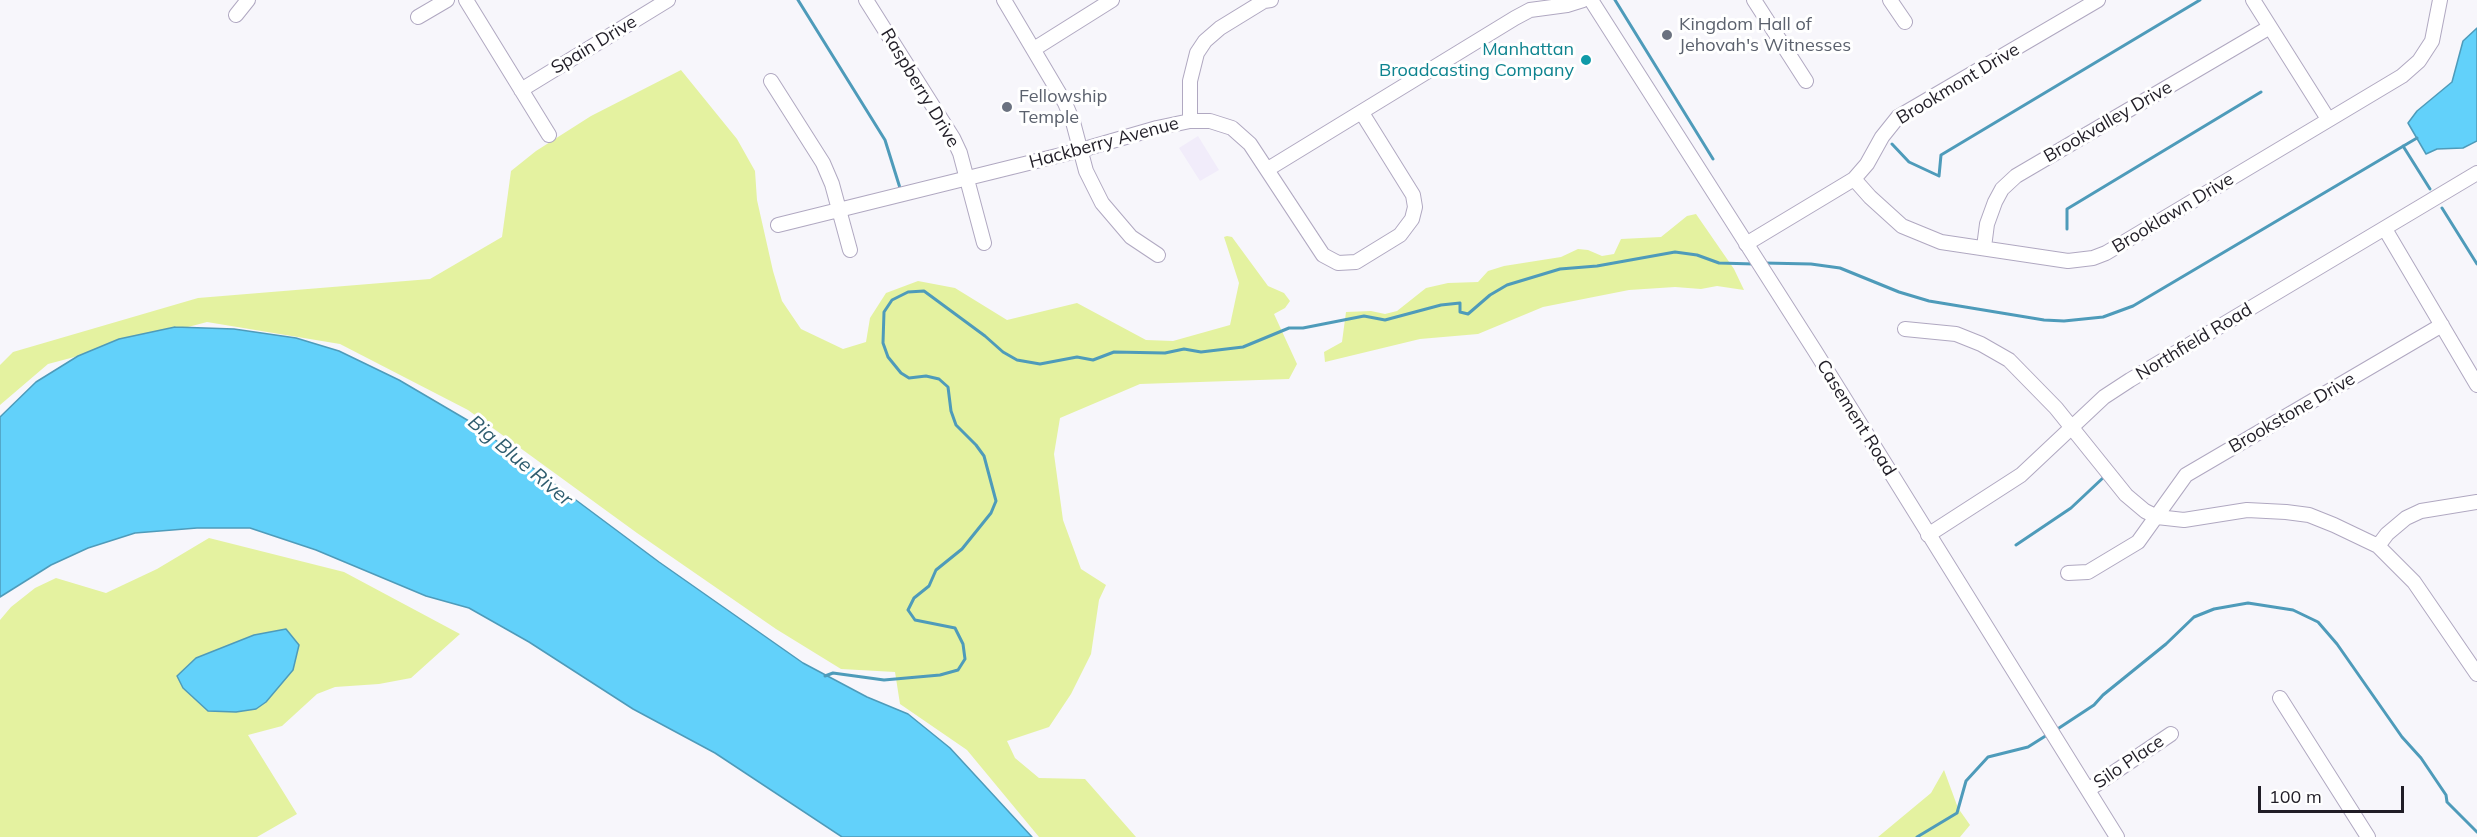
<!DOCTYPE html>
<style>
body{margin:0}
#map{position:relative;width:2477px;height:837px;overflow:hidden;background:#f7f6fb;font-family:Mulish,sans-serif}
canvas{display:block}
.scale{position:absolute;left:2258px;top:786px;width:146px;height:27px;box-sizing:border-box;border:3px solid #201d26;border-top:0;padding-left:8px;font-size:18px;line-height:21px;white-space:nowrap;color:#201d26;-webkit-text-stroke:4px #fff;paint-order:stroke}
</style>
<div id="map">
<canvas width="2477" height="837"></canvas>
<div class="scale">100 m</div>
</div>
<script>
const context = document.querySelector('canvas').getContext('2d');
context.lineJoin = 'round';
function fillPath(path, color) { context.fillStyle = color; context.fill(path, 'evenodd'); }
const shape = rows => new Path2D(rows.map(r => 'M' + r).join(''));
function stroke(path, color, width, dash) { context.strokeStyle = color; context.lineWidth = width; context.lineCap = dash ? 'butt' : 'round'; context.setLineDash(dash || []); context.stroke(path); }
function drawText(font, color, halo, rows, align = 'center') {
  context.font = font + ' Mulish,sans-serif'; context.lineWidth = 6; context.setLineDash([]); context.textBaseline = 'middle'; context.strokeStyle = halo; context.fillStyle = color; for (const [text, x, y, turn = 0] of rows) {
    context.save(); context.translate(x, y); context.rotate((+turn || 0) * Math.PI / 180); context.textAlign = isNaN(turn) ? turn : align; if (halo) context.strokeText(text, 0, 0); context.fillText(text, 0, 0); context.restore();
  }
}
fillPath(shape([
 [1198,136,1219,170,1200,181,1179,148]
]), '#f1ecfa');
fillPath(shape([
 [681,70,737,139,755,171,757,200,773,271,782,301,801,329,843,349,866,342,870,318,886,293,918,281,955,288,1007,320,1077,303,1146,340,1173,341,1230,325,1239,283,1224,237,1227,236,1232,237,1268,286,1284,293,1290,301,1285,308,1274,314,1297,364,1289,379,1140,384,1060,418,1054,454,1063,520,1081,569,1106,585,1099,600,1091,654,1071,694,1049,727,1007,741,1015,758,1039,778,1085,779,1136,837,1039,837,967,750,900,704,895,672,841,669,776,629,637,533,468,410,340,344,207,322,48,364,0,405,0,365,13,352,198,298,430,279,502,237,511,171,536,151,591,116],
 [1696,214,1734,269,1744,290,1717,286,1701,289,1675,287,1629,290,1543,307,1478,334,1420,339,1325,362,1324,352,1342,342,1346,312,1371,311,1385,314,1397,311,1426,288,1448,283,1478,282,1488,271,1504,266,1561,257,1578,249,1588,250,1602,256,1614,254,1621,239,1661,237,1687,216],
 [209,538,344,572,460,634,411,678,379,684,335,687,317,694,282,726,248,735,297,814,257,837,0,837,0,620,11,607,35,588,56,578,106,593,157,569],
 [1944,770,1958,808,1970,825,1960,837,1878,837,1931,793]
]), '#e4f2a0');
const water = shape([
 [2477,28,2477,141,2463,148,2437,149,2426,154,2408,123,2417,111,2452,82,2463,41,2477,28],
 [175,327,234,329,296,338,339,351,399,380,474,424,659,562,803,663,867,697,908,714,950,748,1032,837,842,837,715,753,633,709,529,642,469,608,426,596,316,550,250,528,197,528,135,533,88,548,51,565,0,597,0,417,36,382,78,356,119,339,175,327],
 [286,629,299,645,293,670,266,702,256,709,236,712,208,711,183,688,177,676,196,658,254,635,286,629]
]);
fillPath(water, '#62d1fa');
stroke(water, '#4e9bba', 1.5);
stroke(shape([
 [798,0,885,140,900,188],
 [1615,0,1713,159],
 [1892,144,1909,162,1939,176,1941,155,2200,0],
 [2403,146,2430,189],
 [2442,208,2477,264],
 [2067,229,2067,209,2261,92],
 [1764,263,1811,264,1840,268,1899,292,1929,301,2044,320,2064,321,2103,317,2133,306,2417,138],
 [2016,545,2071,508,2105,476],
 [825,676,833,673,884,680,940,675,958,670,965,659,963,644,955,628,915,620,908,610,914,598,929,586,936,570,962,549,991,513,996,501,984,456,976,445,956,425,951,411,948,387,939,379,926,376,909,378,901,373,888,357,883,343,884,312,892,300,908,292,924,291,985,336,1003,352,1017,360,1040,364,1077,357,1093,360,1114,352,1165,353,1184,349,1201,352,1243,347,1289,328,1303,328,1364,316,1385,320,1441,305,1460,303,1460,312,1468,314,1490,295,1507,285,1560,269,1597,266,1675,252,1697,255,1719,263,1754,264],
 [2056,730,2094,705,2103,695,2166,644,2194,617,2214,609,2248,603,2293,610,2318,622,2337,644,2402,737,2421,758,2446,795,2447,802,2477,832],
 [1917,837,1957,813,1966,781,1988,757,2028,747,2047,735]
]), '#4e9bba', 3);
const minor = shape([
 [466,0,549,135],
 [866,0,953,138,960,153,984,243],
 [1004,0,1065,103,1073,122,1086,171,1102,203,1131,237,1158,255],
 [1591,0,1815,351,2117,837],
 [1754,0,1806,81],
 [1890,0,1905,22],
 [2253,0,2328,119],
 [236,15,248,0],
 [418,17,447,0],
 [1034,49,1112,0],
 [771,81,823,163,832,184,850,250],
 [521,90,668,0],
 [1190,121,1190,81,1197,53,1205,41,1220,28,1264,1,1271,0],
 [1268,169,1515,18,1530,10,1567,5,1583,0],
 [1854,179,1870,197,1902,226,1941,242,2068,261,2093,258,2106,253,2402,76,2419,61,2432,41,2440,0],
 [778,225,1081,150,1157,128,1190,121,1210,121,1232,128,1250,144,1323,255,1338,263,1356,262,1400,235,1412,219,1415,207,1413,195,1362,113],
 [2385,229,2477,385],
 [1746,244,1854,179,1867,164,1882,137,1898,117,2098,0],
 [1984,247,1987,224,1995,202,2002,189,2016,176,2270,27],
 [1905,329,1956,334,1981,344,2009,360,2056,408,2126,495,2145,511,2157,517,2184,520,2247,510,2286,512,2309,515,2334,525,2378,546,2414,582,2477,674],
 [1928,535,2021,475,2104,397,2130,380,2477,173],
 [2378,546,2387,534,2406,518,2421,511,2477,502],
 [2068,573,2088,572,2138,542,2186,475,2442,325],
 [2280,698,2368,837],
 [2088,790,2171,734]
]);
stroke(minor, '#b0a8c1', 16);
stroke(minor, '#fff', 14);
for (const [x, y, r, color] of [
 [1667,35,6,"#6b7280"],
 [1586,60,6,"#0f9aa8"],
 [1007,107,6,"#6b7280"]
]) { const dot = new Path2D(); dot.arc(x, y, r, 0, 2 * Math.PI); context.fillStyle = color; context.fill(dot); stroke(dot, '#fff', 2); }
drawText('18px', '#5b616d', '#fff', [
 ["Kingdom Hall of",1679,25],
 ["Jehovah's Witnesses",1679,46],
 ["Fellowship",1019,97],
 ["Temple",1019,118]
], 'left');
drawText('18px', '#201d26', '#fff', [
 ["Spain Drive",594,45,-31],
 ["Brookmont Drive",1958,84,-31],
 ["Raspberry Drive",920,88,59],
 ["Brookvalley Drive",2108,122,-30],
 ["Hackberry Avenue",1104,143,-15],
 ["Brooklawn Drive",2173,213,-31],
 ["Northfield Road",2194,342,-31],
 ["Brookstone Drive",2292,413,-30],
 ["Casement Road",1856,418,58],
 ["Silo Place",2129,762,-34]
]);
drawText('18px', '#0d838f', '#fff', [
 ["Manhattan",1574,50],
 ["Broadcasting Company",1574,71]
], 'right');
drawText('italic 20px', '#2f5d6f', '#fff', [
 ["Big Blue River",520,461,40]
]);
</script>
